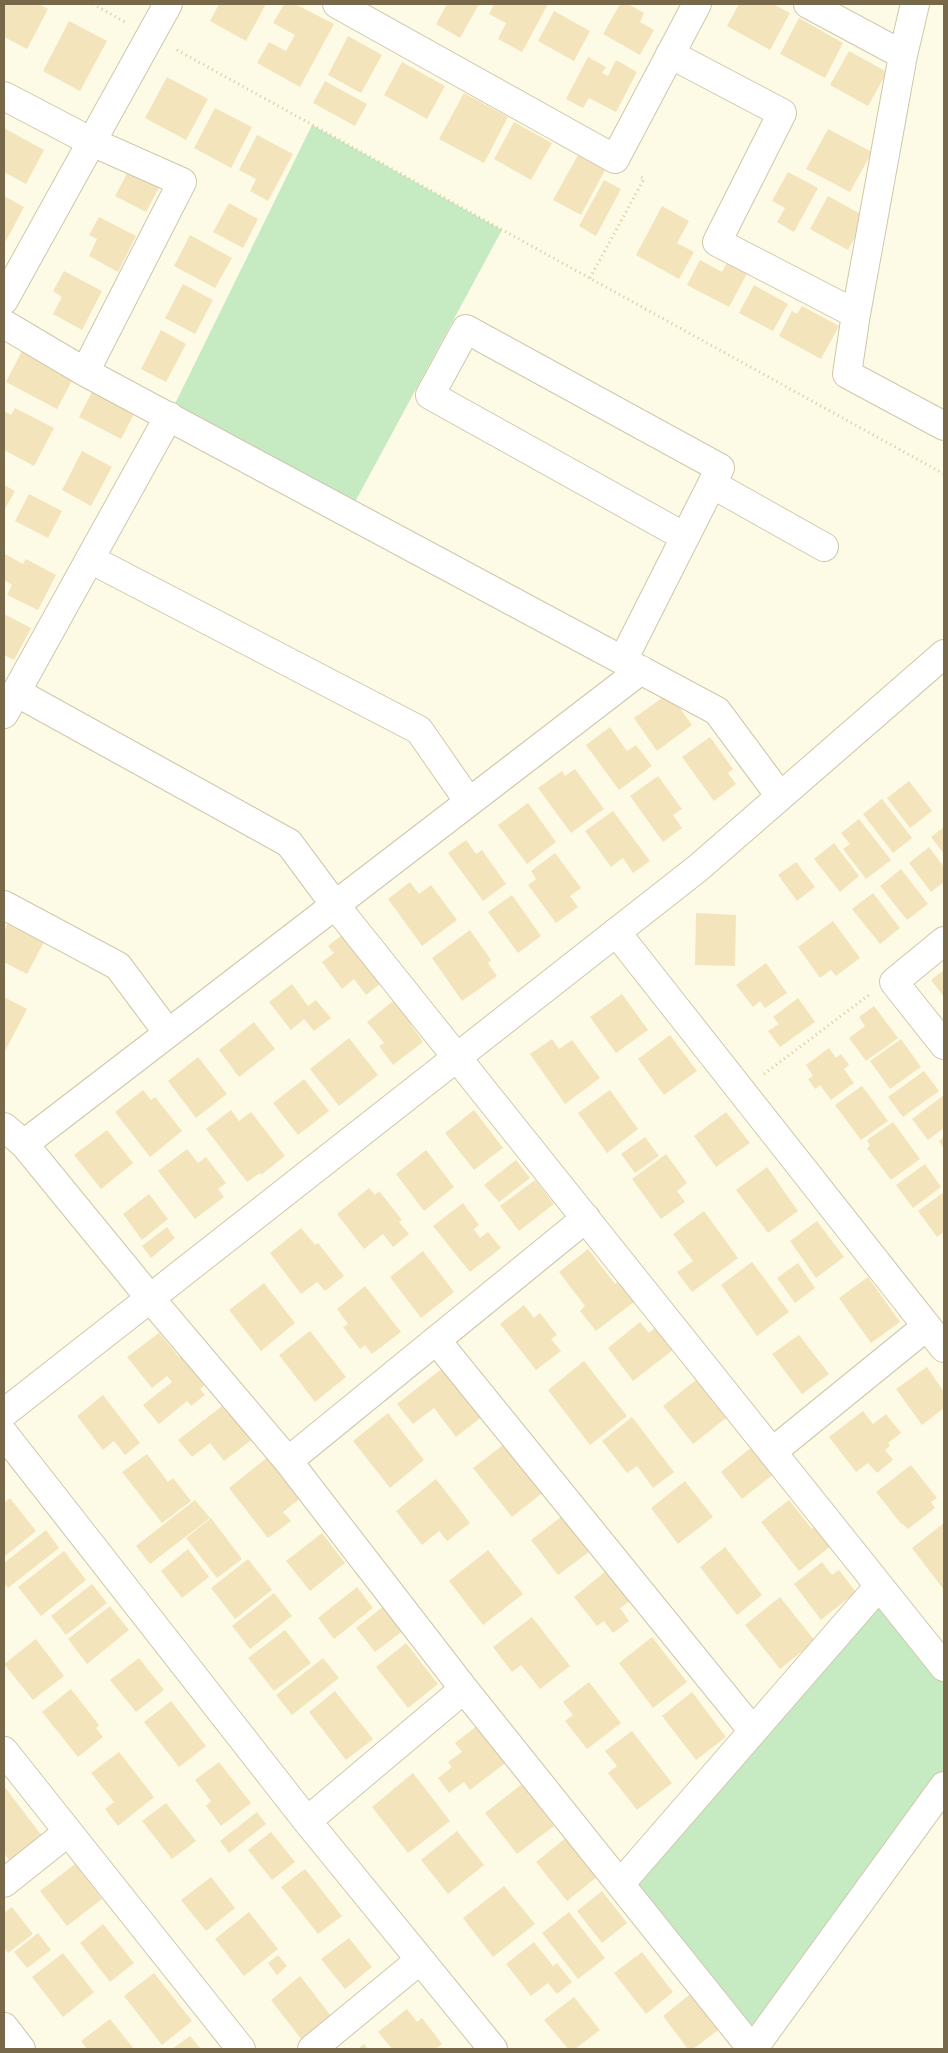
<!DOCTYPE html>
<style>
body{margin:0}
#map{position:relative;width:948px;height:2053px;overflow:hidden;background:#fdfbe5;font-family:"Noto Sans",sans-serif}
canvas{display:block}
.frame{position:absolute;inset:0;border:5px solid #776849;pointer-events:none}
</style>
<div id="map">
<canvas width="948" height="2053"></canvas>
<div class="frame"></div>
</div>
<script>
const context = document.querySelector('canvas').getContext('2d');
context.lineJoin = 'round';
function fillPath(path, color) { context.fillStyle = color; context.fill(path, 'evenodd'); }
const shape = rows => new Path2D(rows.map(r => 'M' + r).join(''));
function stroke(path, color, width, dash) { context.strokeStyle = color; context.lineWidth = width; context.lineCap = dash ? 'butt' : 'round'; context.setLineDash(dash || []); context.stroke(path); }
fillPath(shape([
 [312,125,502,230,349,513,169,416],
 [879,1586,944,1667,944,1786,753,2049,621,1884]
]), '#c6ebc3');
fillPath(shape([
 [4,4,39,4,48,9,27,49,4,37],
 [219,4,266,4,246,41,210,21],
 [284,4,295,4,334,24,300,87,257,63,269,42,286,51,295,35,273,23],
 [447,4,479,4,460,38,436,24],
 [494,4,548,4,522,52,498,39,506,23,489,14],
 [620,4,628,4,644,13,640,22,654,30,640,55,603,34],
 [739,4,773,4,790,13,770,50,727,26],
 [554,11,590,31,574,61,538,41],
 [799,18,843,43,825,78,780,54],
 [69,21,107,41,80,91,43,71],
 [348,36,382,55,361,93,328,75],
 [849,51,887,72,868,106,830,85],
 [588,57,606,67,602,73,608,76,616,60,637,72,616,112,589,98,583,108,566,99],
 [402,62,445,86,427,119,384,95],
 [167,77,208,99,186,140,145,118],
 [325,81,367,104,355,126,313,103],
 [464,93,508,117,484,163,439,139],
 [215,108,252,127,231,168,194,148],
 [514,122,552,143,531,180,494,159],
 [4,128,44,150,26,184,4,172],
 [828,129,872,152,850,192,806,169],
 [257,135,293,154,268,201,250,191,256,179,239,170],
 [578,155,605,170,581,215,553,200],
 [130,168,161,184,146,212,115,196],
 [788,172,818,188,794,232,777,222,785,208,772,201],
 [604,180,621,189,596,236,579,226],
 [4,196,24,207,6,241,4,240],
 [828,196,866,217,848,250,810,229],
 [229,203,258,219,243,248,213,232],
 [662,206,689,221,677,243,694,252,679,279,636,255],
 [99,217,136,236,118,272,89,256,97,239,89,235],
 [190,235,232,258,215,288,174,266],
 [729,259,749,270,729,307,687,285,700,260,722,272],
 [64,271,102,291,82,330,53,314,62,297,53,291],
 [183,284,213,300,195,334,165,318],
 [754,285,788,304,773,331,739,313],
 [802,306,839,326,821,359,779,336,792,311,797,314],
 [161,330,186,344,166,382,141,369],
 [23,349,74,377,57,409,6,382],
 [93,390,135,412,121,439,79,417],
 [15,408,54,428,34,466,4,450,4,411,11,415],
 [82,451,112,467,91,506,62,490],
 [4,485,15,491,4,511],
 [29,494,62,511,48,538,15,521],
 [5,554,23,564,26,559,56,575,38,610,7,595,12,585,4,580],
 [4,614,31,628,14,660,4,655],
 [669,693,692,725,657,751,634,718],
 [610,727,627,751,636,745,652,766,619,790,586,745],
 [710,737,733,769,728,773,736,784,714,801,682,757],
 [575,769,604,809,571,833,538,788,562,771,565,776],
 [658,776,682,809,673,815,682,828,663,842,630,796],
 [909,781,932,811,910,828,887,798],
 [882,799,912,838,893,853,863,814],
 [528,803,556,842,527,864,498,825],
 [613,811,650,861,633,873,623,858,611,867,585,831],
 [859,819,891,860,866,879,843,849,850,844,841,833],
 [944,827,944,854,931,837],
 [466,840,476,854,482,850,506,884,483,901,448,853],
 [834,843,859,876,840,892,814,859],
 [929,847,944,867,944,882,931,892,909,863],
 [555,853,581,888,570,896,578,907,556,923,528,885,536,879,531,871],
 [796,862,815,887,797,901,778,875],
 [901,869,928,904,907,920,880,886],
 [410,882,419,894,431,885,457,920,422,946,388,899],
 [873,893,900,928,880,944,852,909],
 [512,895,541,936,518,953,488,912],
 [696,913,736,915,735,966,695,965],
 [833,921,860,958,836,976,831,970,820,978,798,947],
 [8,923,44,942,27,974,4,962,4,931],
 [470,930,491,960,488,963,497,976,462,1001,432,958],
 [347,931,385,980,366,995,354,979,342,989,322,962,334,953,328,946],
 [766,963,787,993,765,1008,760,1001,753,1007,736,985],
 [944,970,944,997,931,980],
 [292,984,308,1006,316,1000,331,1018,314,1031,304,1019,291,1030,269,1002],
 [622,994,648,1030,616,1053,590,1017],
 [4,997,27,1009,4,1053],
 [398,997,417,1021,411,1025,423,1042,393,1065,379,1046,384,1043,367,1022],
 [798,998,815,1022,780,1047,768,1031,779,1024,773,1017],
 [874,1006,898,1038,866,1061,849,1038,865,1026,859,1017],
 [254,1022,275,1049,239,1077,219,1050],
 [670,1035,697,1071,664,1095,638,1059],
 [349,1038,378,1075,339,1106,310,1069],
 [552,1039,559,1049,572,1040,600,1078,565,1104,530,1054],
 [901,1039,921,1067,890,1089,870,1061],
 [829,1048,836,1058,841,1054,849,1065,844,1069,854,1083,831,1100,820,1085,815,1089,808,1079,813,1076,806,1065],
 [198,1057,227,1094,196,1118,168,1081],
 [924,1071,939,1091,903,1117,888,1097],
 [304,1079,329,1111,298,1135,273,1103],
 [862,1086,888,1121,861,1140,835,1105],
 [143,1090,151,1100,155,1097,182,1131,150,1157,115,1112],
 [610,1090,638,1129,607,1153,578,1113],
 [944,1095,944,1128,928,1140,912,1119],
 [231,1110,239,1121,251,1112,285,1156,261,1175,260,1173,247,1182,206,1129],
 [474,1110,503,1148,474,1170,445,1133],
 [726,1112,750,1143,716,1167,694,1136],
 [893,1122,920,1159,891,1180,867,1148,870,1146,867,1140],
 [107,1130,133,1163,101,1189,74,1155],
 [645,1137,659,1156,635,1173,621,1154],
 [944,1137,944,1149,939,1141],
 [187,1149,198,1163,206,1157,226,1183,218,1189,224,1197,195,1219,158,1171],
 [426,1150,454,1187,424,1211,396,1174],
 [666,1154,687,1183,677,1191,685,1202,661,1219,632,1179],
 [516,1160,530,1178,499,1202,484,1185],
 [925,1164,941,1187,913,1208,896,1185],
 [767,1167,798,1211,768,1233,736,1190],
 [535,1180,554,1204,519,1231,500,1206],
 [369,1188,375,1195,379,1191,402,1220,399,1222,409,1234,393,1247,383,1234,364,1249,337,1214],
 [944,1192,944,1232,937,1237,918,1211],
 [149,1194,168,1219,142,1240,123,1214],
 [463,1203,479,1225,474,1229,480,1238,488,1232,501,1248,470,1272,433,1226],
 [704,1211,738,1258,692,1292,677,1272,693,1261,673,1234],
 [817,1221,844,1257,816,1278,790,1241],
 [167,1227,175,1238,151,1258,142,1246],
 [301,1228,315,1245,318,1243,344,1276,325,1291,317,1282,301,1294,270,1253],
 [588,1249,615,1284,622,1278,638,1299,596,1331,580,1311,585,1306,559,1272],
 [423,1251,454,1292,421,1318,390,1277],
 [752,1262,789,1312,757,1336,721,1285],
 [798,1263,815,1288,795,1303,777,1278],
 [868,1277,900,1322,871,1343,839,1298],
 [264,1283,295,1323,261,1351,229,1310],
 [365,1286,401,1332,372,1354,365,1345,360,1349,343,1327,348,1324,337,1309],
 [524,1305,534,1318,540,1313,557,1335,551,1339,561,1351,536,1370,500,1324],
 [640,1322,649,1333,656,1327,673,1350,633,1381,608,1348],
 [310,1331,346,1377,315,1402,279,1355],
 [159,1333,179,1357,186,1351,210,1381,200,1389,205,1395,191,1406,187,1401,159,1424,143,1405,172,1382,167,1376,152,1388,127,1357],
 [799,1335,829,1374,802,1394,772,1354],
 [584,1361,627,1416,590,1445,548,1390],
 [444,1367,483,1416,456,1437,434,1408,413,1424,397,1404],
 [927,1367,944,1392,944,1408,922,1425,896,1389],
 [696,1380,726,1418,693,1444,663,1406],
 [103,1395,140,1443,125,1455,114,1441,103,1450,77,1416],
 [226,1403,254,1438,224,1461,210,1443,192,1457,178,1440],
 [863,1411,873,1424,886,1414,901,1433,888,1443,890,1446,885,1450,893,1460,877,1473,868,1463,856,1472,829,1437],
 [388,1413,424,1460,390,1488,353,1441],
 [632,1417,674,1472,653,1488,637,1466,627,1473,602,1441],
 [507,1442,545,1491,512,1517,473,1468],
 [753,1446,775,1473,742,1499,721,1472],
 [147,1454,168,1482,173,1478,191,1501,162,1523,122,1472],
 [269,1456,301,1498,283,1512,291,1521,268,1538,229,1488],
 [911,1465,937,1498,931,1502,935,1508,908,1529,903,1524,902,1525,876,1492],
 [436,1479,470,1523,447,1541,439,1531,422,1545,396,1511],
 [685,1481,713,1517,678,1544,651,1508],
 [10,1498,36,1531,4,1557,4,1503],
 [195,1500,210,1518,150,1564,136,1546],
 [789,1500,812,1529,815,1526,831,1546,799,1571,761,1522],
 [561,1517,589,1552,558,1575,531,1540],
 [211,1518,242,1559,217,1578,186,1538],
 [944,1523,944,1590,912,1548],
 [46,1530,59,1548,8,1588,4,1583,4,1563],
 [322,1533,345,1563,310,1591,286,1561],
 [725,1547,762,1595,737,1615,700,1567],
 [188,1549,209,1577,182,1598,161,1571],
 [488,1550,523,1594,483,1625,449,1581],
 [64,1551,86,1580,41,1616,18,1587],
 [248,1559,272,1590,235,1619,211,1588],
 [822,1562,832,1575,839,1570,856,1592,821,1620,794,1584],
 [606,1571,630,1601,620,1608,629,1621,613,1633,604,1621,597,1626,574,1597],
 [92,1584,107,1603,66,1635,51,1616],
 [357,1587,373,1608,334,1639,318,1618],
 [274,1593,292,1616,250,1649,232,1626],
 [780,1597,815,1641,780,1669,745,1625],
 [389,1602,408,1627,375,1652,356,1628],
 [110,1606,129,1630,87,1664,68,1639],
 [532,1617,570,1666,540,1689,521,1665,512,1672,493,1647],
 [285,1630,311,1663,274,1691,248,1658],
 [652,1637,687,1682,653,1708,619,1663],
 [36,1639,64,1676,33,1700,4,1664],
 [406,1643,438,1684,408,1708,376,1667],
 [139,1658,164,1690,136,1712,110,1680],
 [323,1658,339,1678,292,1715,276,1695],
 [589,1682,621,1723,587,1749,565,1721,573,1715,563,1702],
 [71,1689,99,1725,96,1728,103,1737,78,1757,42,1712],
 [335,1691,373,1739,346,1760,309,1712],
 [692,1692,726,1737,696,1760,662,1716],
 [171,1701,206,1746,179,1767,144,1722],
 [483,1721,512,1758,470,1790,464,1782,449,1793,438,1778,452,1767,448,1762,462,1752,455,1743],
 [632,1731,672,1783,637,1810,608,1773,617,1766,605,1751],
 [119,1752,154,1797,118,1826,105,1809,114,1802,91,1773],
 [219,1762,251,1803,221,1826,206,1806,211,1801,195,1780],
 [413,1773,450,1821,408,1853,372,1807],
 [522,1784,554,1826,517,1854,485,1813],
 [4,1786,42,1836,10,1861,4,1853],
 [166,1803,196,1841,172,1859,142,1821],
 [257,1812,266,1824,229,1853,220,1841],
 [457,1831,484,1865,448,1894,421,1860],
 [271,1832,295,1862,272,1880,248,1850],
 [567,1837,598,1876,567,1901,536,1862],
 [75,1864,102,1899,67,1926,40,1891],
 [305,1869,342,1916,318,1934,281,1887],
 [211,1877,235,1908,206,1931,181,1900],
 [504,1886,535,1924,493,1957,463,1918],
 [602,1891,627,1923,602,1943,577,1911],
 [12,1907,33,1934,8,1953,4,1947,4,1913],
 [249,1912,278,1949,244,1976,215,1939],
 [569,1912,605,1958,578,1979,542,1933],
 [103,1924,134,1963,110,1982,80,1943],
 [38,1933,51,1950,27,1968,14,1952],
 [349,1938,372,1967,345,1989,321,1959],
 [534,1942,553,1966,557,1963,572,1982,557,1994,548,1983,531,1996,506,1964],
 [642,1952,673,1992,646,2014,614,1973],
 [63,1953,94,1992,63,2017,32,1977],
 [278,1955,287,1966,277,1975,268,1963],
 [154,1973,192,2021,162,2045,124,1996],
 [300,1976,331,2016,301,2039,271,2000],
 [693,1992,721,2028,693,2049,688,2049,663,2016],
 [574,1997,600,2030,575,2049,568,2049,544,2020],
 [407,2009,417,2022,422,2018,442,2044,435,2049,392,2049,378,2032],
 [110,2019,134,2049,87,2049,81,2041],
 [190,2036,201,2049,172,2049],
 [364,2044,368,2049,358,2049]
]), '#f3e4bc');
const minor = shape([
 [337,4,615,159,697,4],
 [808,4,903,55],
 [915,4,903,55,856,314,847,374,944,426],
 [670,54,782,113,717,242,856,314],
 [4,96,92,142,182,182,85,372],
 [4,300,168,4],
 [4,324,85,372,717,711,780,796],
 [712,484,824,547],
 [90,559,419,730,469,802],
 [623,660,720,468,466,329,430,395,685,537],
 [16,692,289,843,335,905,944,1667],
 [4,714,169,416],
 [4,905,118,966,168,1033],
 [616,932,944,1348],
 [944,941,894,982,944,1045],
 [4,1127,24,1144,150,1298,288,1461,464,1689,752,2049],
 [24,1144,641,670],
 [436,1340,753,1731],
 [4,1413,698,868,944,654],
 [4,1434,307,1821,493,2049],
 [772,1452,927,1326],
 [288,1461,586,1218],
 [4,1751,241,2049],
 [307,1821,464,1689],
 [4,1883,68,1832],
 [621,1883,879,1586],
 [4,2027,21,2049],
 [312,2049,420,1960],
 [753,2049,944,1786]
]);
stroke(minor, '#cfc7ab', 30);
stroke(shape([
 [93,4,125,22],
 [177,50,944,474],
 [590,278,644,179,638,175],
 [764,1074,869,995]
]), '#d8c89f', 3, [1, 4]);
stroke(minor, '#fff', 28);
</script>
